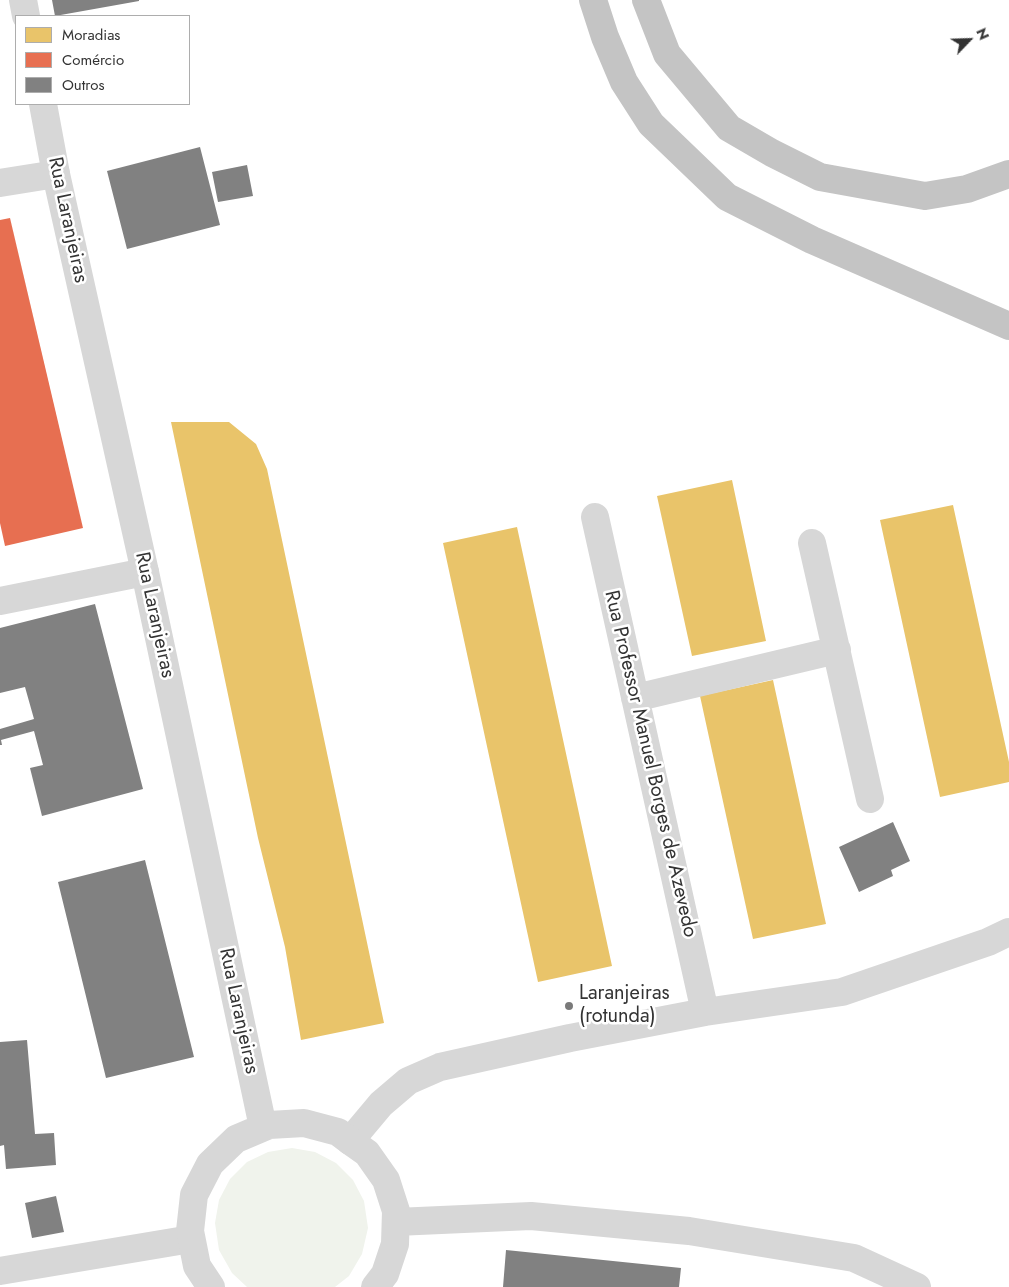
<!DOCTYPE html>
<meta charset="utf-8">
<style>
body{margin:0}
#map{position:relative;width:1009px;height:1287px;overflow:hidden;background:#fff;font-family:Jost,sans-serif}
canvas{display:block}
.legend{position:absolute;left:15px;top:15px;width:175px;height:90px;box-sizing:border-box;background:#fff;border:1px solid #adadad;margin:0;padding:6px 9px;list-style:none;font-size:15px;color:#333}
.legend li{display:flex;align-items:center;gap:10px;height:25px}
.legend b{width:25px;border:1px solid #adadad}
.north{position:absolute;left:944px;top:15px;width:50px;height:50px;-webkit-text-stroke:4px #fff;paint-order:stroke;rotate:66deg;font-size:14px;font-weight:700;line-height:20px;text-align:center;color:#333}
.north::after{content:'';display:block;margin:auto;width:18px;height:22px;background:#333;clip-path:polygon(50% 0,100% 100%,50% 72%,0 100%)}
</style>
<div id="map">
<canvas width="1009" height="1287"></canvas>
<ul class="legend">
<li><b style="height:14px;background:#e9c46a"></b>Moradias</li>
<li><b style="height:14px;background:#e76f51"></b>Comércio</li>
<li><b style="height:14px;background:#818181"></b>Outros</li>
</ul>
<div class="north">N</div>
</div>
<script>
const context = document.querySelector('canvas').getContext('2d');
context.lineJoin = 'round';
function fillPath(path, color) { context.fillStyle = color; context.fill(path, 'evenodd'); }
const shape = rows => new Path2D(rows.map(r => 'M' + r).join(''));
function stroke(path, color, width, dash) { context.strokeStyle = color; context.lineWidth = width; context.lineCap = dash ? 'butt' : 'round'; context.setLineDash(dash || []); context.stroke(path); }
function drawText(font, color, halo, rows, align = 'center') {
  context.font = font + ' Jost,sans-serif'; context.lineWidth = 5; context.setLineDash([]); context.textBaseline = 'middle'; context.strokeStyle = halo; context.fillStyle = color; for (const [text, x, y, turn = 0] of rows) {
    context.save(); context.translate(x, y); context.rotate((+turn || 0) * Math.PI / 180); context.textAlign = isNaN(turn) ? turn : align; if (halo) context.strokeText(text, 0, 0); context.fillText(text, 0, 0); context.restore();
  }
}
fillPath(shape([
 [292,1148,315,1152,336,1163,353,1180,364,1201,368,1228,362,1254,349,1276,335,1287,247,1287,232,1273,219,1250,215,1223,219,1200,230,1179,247,1162,268,1152]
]), '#f0f3ec');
fillPath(shape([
 [171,422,229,422,256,444,267,469,384,1023,301,1040,285,947,258,838],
 [732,480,766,641,692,656,657,496],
 [953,505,1009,762,1009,782,940,797,880,520],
 [517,527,612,966,538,982,443,543],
 [773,680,826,924,753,939,700,696]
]), '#e9c46a');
fillPath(shape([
 [10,218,83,528,5,546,0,523,0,220]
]), '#e76f51');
fillPath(shape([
 [52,0,139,0,139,1,55,16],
 [200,147,220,225,127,249,107,171],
 [247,165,253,196,218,202,212,172],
 [95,604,143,789,42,816,30,768,43,765,34,731,1,740,2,745,0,745,0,729,34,719,25,687,0,693,0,628],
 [893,822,910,861,891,870,893,876,859,892,839,847],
 [145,860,194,1057,106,1078,58,882],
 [27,1040,35,1134,54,1133,56,1165,6,1169,4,1145,0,1146,0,1042],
 [56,1196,64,1232,32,1238,25,1203],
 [506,1250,681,1268,679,1287,503,1287]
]), '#818181');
stroke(shape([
 [0,183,56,174],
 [595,517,705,1012],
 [812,543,870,799],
 [0,601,145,572],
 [635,698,837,650],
 [350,1141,381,1104,408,1081,440,1067,570,1038,705,1012,842,992,988,942,1009,932],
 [0,1271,191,1239]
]), '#d7d7d7', 28);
stroke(shape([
 [23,0,26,16],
 [43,104,56,174,145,572,263,1127],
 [396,1222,531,1216,689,1231,854,1258,917,1287],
 [211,1287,197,1266,190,1231,194,1195,210,1164,236,1139,269,1125,304,1123,338,1132,350,1141,367,1153,386,1180,396,1211,395,1244,385,1274,375,1287]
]), '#d7d7d7', 28);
stroke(shape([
 [593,0,605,37,624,82,651,124,727,197,812,240,1009,326],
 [646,0,667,54,729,128,772,153,820,177,925,196,967,189,1009,174]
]), '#c4c4c4', 28);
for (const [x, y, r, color] of [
 [569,1006,5,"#7a7a7a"]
]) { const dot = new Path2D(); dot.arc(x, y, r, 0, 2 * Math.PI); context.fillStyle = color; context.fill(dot); stroke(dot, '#fff', 2); }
drawText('20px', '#333', '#fff', [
 ["Rua Laranjeiras",67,220,78],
 ["Rua Laranjeiras",154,615,78],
 ["Rua Professor Manuel Borges de Azevedo",650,764,77],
 ["Rua Laranjeiras",238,1011,78]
]);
drawText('20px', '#333', '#fff', [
 ["Laranjeiras",579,994],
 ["(rotunda)",579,1017]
], 'left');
</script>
